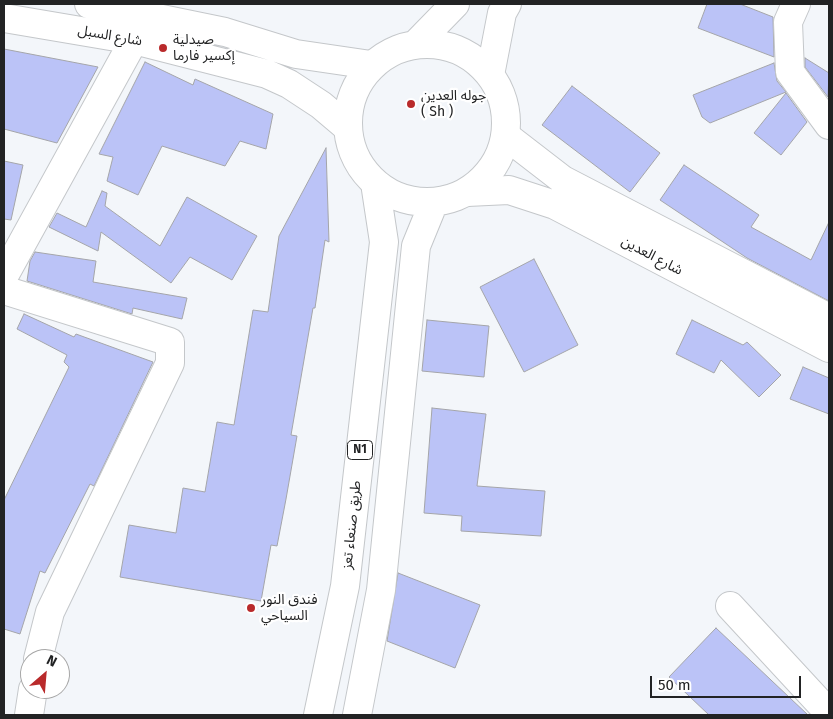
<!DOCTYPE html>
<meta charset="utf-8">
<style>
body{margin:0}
#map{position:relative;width:833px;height:719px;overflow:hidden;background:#f3f6fa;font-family:"Fira Sans",sans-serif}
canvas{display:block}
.frame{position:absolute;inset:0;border:5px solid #222324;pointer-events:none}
.north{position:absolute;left:20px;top:649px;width:50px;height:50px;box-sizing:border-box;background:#fff;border:1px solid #a7a7a7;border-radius:50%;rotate:27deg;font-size:14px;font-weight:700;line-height:20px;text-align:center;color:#222324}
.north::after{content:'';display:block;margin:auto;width:18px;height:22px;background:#b92a2b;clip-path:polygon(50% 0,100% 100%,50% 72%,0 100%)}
.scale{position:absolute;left:650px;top:676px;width:151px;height:22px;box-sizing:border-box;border:2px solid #222324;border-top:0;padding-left:6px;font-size:15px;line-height:18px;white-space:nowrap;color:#222324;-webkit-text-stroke:4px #fff;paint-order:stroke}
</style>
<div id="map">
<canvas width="833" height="719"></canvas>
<div class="frame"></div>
<div class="north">N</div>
<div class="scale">50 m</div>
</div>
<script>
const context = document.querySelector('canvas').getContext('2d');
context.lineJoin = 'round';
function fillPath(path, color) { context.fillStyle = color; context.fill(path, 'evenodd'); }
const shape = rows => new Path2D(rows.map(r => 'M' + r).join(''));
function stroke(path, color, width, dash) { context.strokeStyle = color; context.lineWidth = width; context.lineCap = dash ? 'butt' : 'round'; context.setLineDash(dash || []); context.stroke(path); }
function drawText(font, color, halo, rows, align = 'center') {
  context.font = font + ' "Fira Sans","Noto Sans Arabic",sans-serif'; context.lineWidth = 4.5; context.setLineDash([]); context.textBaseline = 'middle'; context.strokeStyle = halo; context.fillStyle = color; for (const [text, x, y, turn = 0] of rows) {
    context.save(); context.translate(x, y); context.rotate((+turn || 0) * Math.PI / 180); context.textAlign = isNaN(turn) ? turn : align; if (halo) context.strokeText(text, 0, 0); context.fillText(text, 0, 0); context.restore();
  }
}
const building = shape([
 [707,4,740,4,773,17,774,57,698,28,707,4],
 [4,49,98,67,57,143,4,129,4,49],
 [805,58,829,73,828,97,805,67,805,58],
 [145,62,193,85,195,79,273,114,266,149,240,141,225,166,162,146,138,195,107,181,113,157,99,154,145,62],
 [774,63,777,81,786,92,710,123,702,117,693,95,774,63],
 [572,86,660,153,630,192,542,125,572,86],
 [786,93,807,122,781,155,754,133,786,93],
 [326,148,329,242,325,240,315,308,313,308,291,435,297,436,286,499,277,546,271,545,261,601,120,577,129,525,176,533,183,488,205,492,217,422,234,425,253,310,268,312,279,236,326,148],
 [4,161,23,165,11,220,4,219,4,161],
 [684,165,759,215,751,227,811,260,829,222,829,301,747,258,660,200,684,165],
 [102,191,107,193,105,206,160,246,187,197,257,236,232,280,190,257,171,283,101,232,98,251,49,227,57,213,86,227,102,191],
 [35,252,96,261,93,282,187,298,182,319,133,308,132,314,27,281,30,261,35,252],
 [534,259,578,345,524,372,480,287,534,259],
 [24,314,74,337,76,334,153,362,94,486,90,484,45,573,40,571,20,634,4,629,4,500,69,367,64,362,67,355,17,329,24,314],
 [427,320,489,326,484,377,422,371,427,320],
 [692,320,743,345,747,342,781,375,759,397,721,360,714,373,676,354,692,320],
 [803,367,829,378,829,414,790,399,803,367],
 [432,408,486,414,477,486,545,491,541,536,461,531,462,516,424,513,432,408],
 [398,573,480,605,455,668,387,641,398,573],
 [716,628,808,715,709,715,669,677,716,628]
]);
fillPath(building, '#bbc3f7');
stroke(building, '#a4a5a9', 1);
const minor = shape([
 [796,4,788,22,790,72,829,125],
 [4,276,134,40],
 [4,290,170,342,170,363,50,612,38,659],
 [730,606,829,713],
 [29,715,33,689]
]);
const major = shape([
 [89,4,225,32,296,54,371,65],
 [4,18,134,40,267,74,289,84,321,105,347,127],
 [506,136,563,180,829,318],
 [467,192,509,190,555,205,829,348]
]);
const highway = shape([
 '348 123a79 79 0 1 1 158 0a79 79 0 1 1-158 0Z',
 [416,44,455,4],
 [490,75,502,13,507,4],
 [318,715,345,586,384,242,375,183],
 [357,715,381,590,416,246,434,202]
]);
stroke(minor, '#c4c7ca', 30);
stroke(major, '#c4c7ca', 30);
stroke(highway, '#c4c7ca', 30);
stroke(minor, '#fff', 28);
stroke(major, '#fff', 28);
stroke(highway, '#fff', 28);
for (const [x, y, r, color] of [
 [163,48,5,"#b92a2b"],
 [411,104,5,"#b92a2b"],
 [251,608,5,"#b92a2b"]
]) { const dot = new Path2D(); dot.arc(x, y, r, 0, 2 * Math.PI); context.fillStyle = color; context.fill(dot); stroke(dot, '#fff', 2); }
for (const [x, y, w] of [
 [360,450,25]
]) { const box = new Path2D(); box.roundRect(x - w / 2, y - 9.5, w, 19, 4); context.fillStyle = '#fff'; context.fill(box); stroke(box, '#222324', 1); }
drawText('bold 12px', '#222324', null, [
 ["N1",360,450]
]);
drawText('14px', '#222324', '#fff', [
 ["شارع السبل",110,36,10],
 ["شارع العدين",652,256,28],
 ["طريق صنعاء تعز",352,525,-84]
]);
drawText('14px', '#222324', '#fff', [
 ["صيدلية",173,40],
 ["إكسير فارما",173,56],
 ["جوله العدين",421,96],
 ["( Sh )",421,112],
 ["فندق النور",261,600],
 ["السياحي",261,616]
], 'left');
</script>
